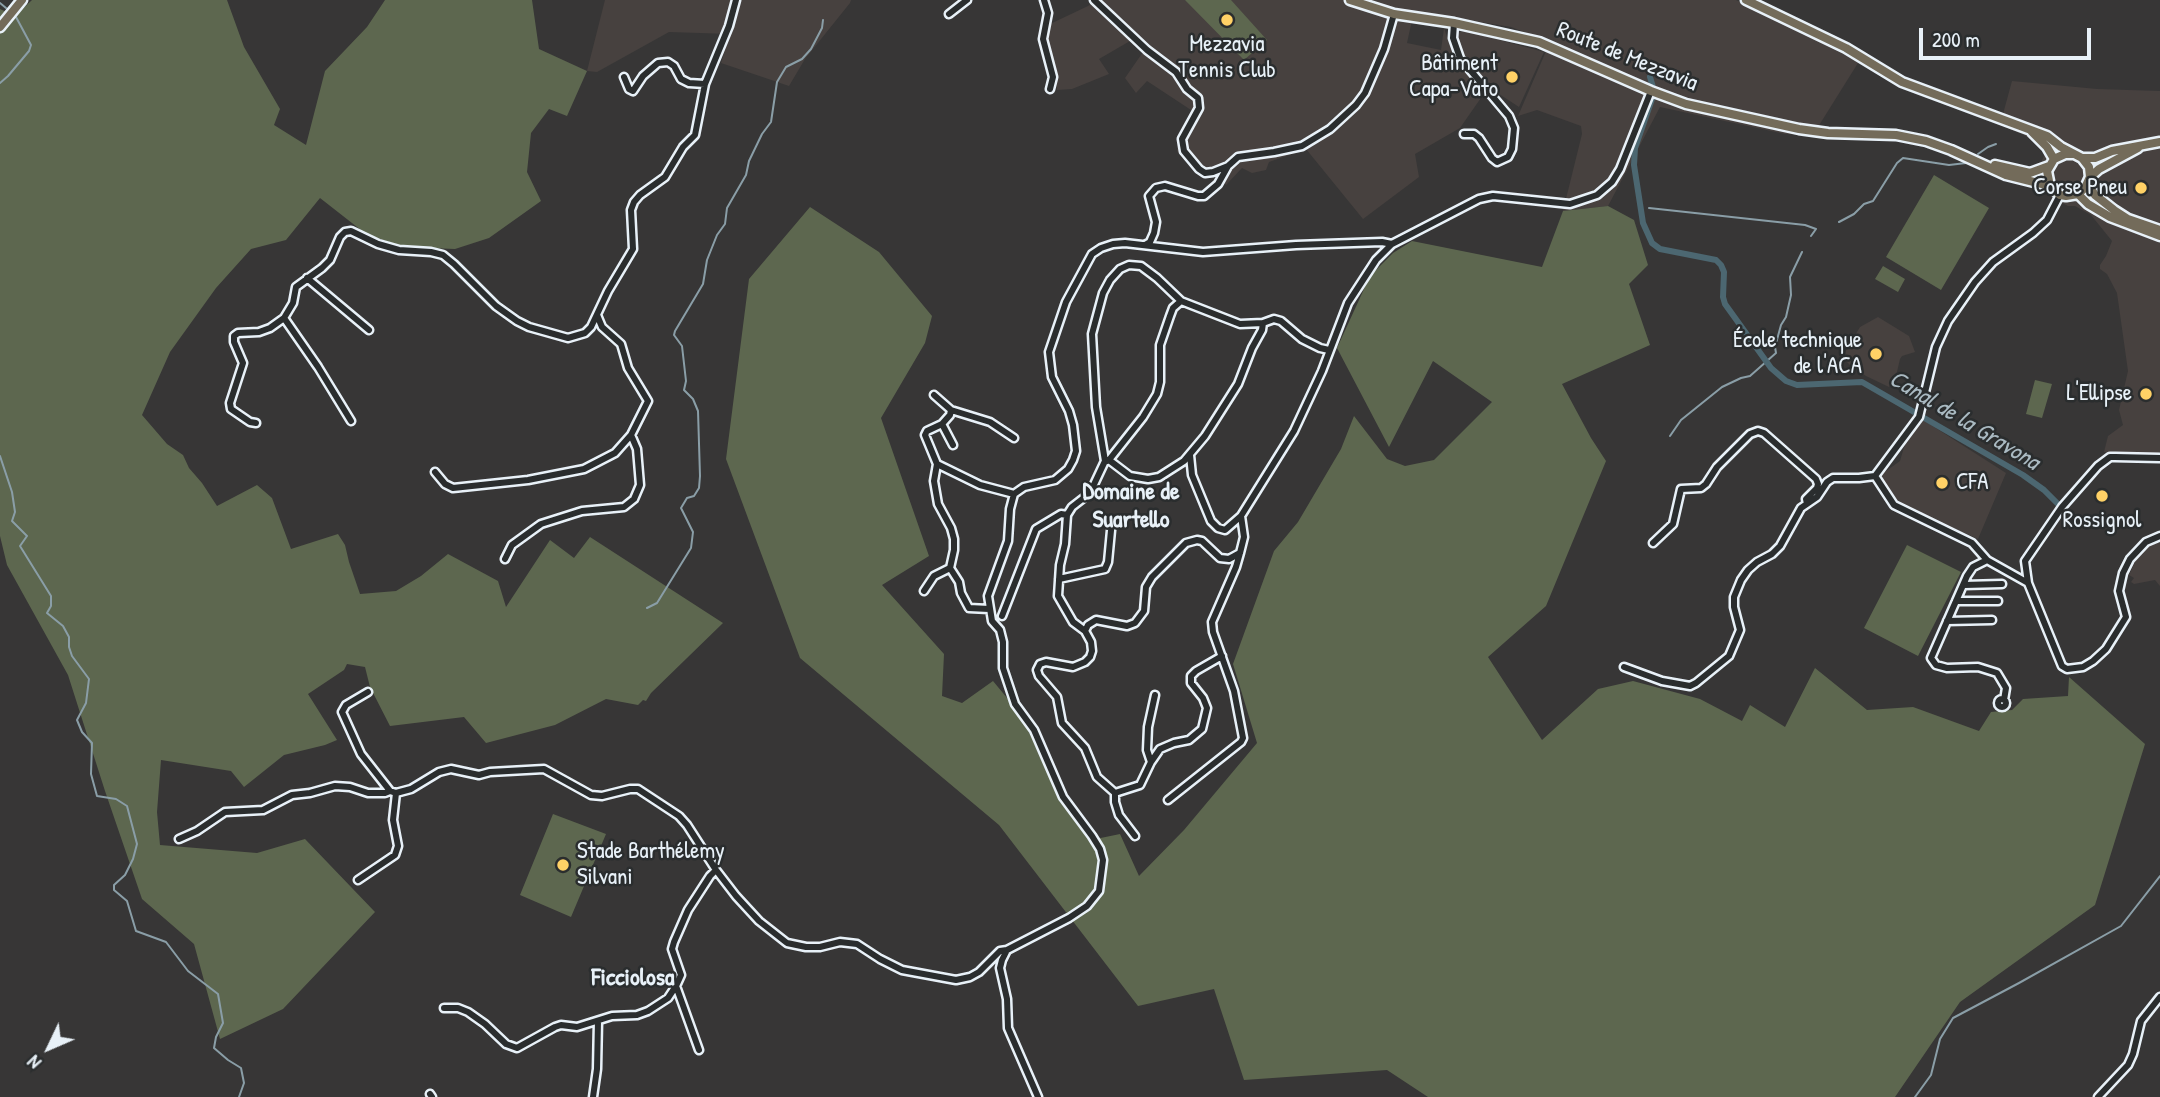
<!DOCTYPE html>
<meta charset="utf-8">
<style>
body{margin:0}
#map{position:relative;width:2160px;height:1097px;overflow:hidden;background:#373636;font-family:"Patrick Hand",sans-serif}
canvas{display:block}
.north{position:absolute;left:14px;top:1013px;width:70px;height:70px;-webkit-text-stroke:5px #2a2d2e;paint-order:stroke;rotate:226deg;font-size:19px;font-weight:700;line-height:28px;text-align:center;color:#e8f1f8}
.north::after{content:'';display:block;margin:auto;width:24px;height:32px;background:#e8f1f8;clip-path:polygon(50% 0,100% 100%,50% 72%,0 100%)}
.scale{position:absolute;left:1919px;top:28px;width:172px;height:32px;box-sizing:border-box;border:4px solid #e8f1f8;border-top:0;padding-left:9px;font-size:21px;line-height:24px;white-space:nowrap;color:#e8f1f8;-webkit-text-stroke:5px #2a2d2e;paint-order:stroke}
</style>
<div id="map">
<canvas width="2160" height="1097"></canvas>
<div class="north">N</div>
<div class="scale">200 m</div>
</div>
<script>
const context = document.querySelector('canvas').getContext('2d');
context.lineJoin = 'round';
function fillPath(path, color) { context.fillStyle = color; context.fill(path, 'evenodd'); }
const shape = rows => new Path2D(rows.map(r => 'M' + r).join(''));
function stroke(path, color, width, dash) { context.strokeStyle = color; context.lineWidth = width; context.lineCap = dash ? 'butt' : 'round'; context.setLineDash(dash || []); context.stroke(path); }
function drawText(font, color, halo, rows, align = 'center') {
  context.font = font + ' "Patrick Hand",sans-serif'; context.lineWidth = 5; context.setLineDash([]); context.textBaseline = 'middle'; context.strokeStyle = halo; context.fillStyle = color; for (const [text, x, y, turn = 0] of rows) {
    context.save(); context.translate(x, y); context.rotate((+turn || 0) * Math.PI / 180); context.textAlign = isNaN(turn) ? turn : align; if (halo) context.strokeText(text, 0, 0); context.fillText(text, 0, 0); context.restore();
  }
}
fillPath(shape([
 [605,0,851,0,850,3,805,59,789,86,721,63,730,34,669,32,597,72,587,71],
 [1096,0,1736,0,1844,53,1858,63,1813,135,1785,134,1660,107,1608,206,1563,211,1582,134,1581,126,1537,110,1518,116,1550,42,1511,27,1414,11,1407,43,1441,50,1444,28,1451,48,1483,95,1460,128,1415,154,1419,177,1363,219,1306,149,1269,162,1266,170,1252,173,1242,168,1226,185,1218,175,1203,175,1192,167,1177,151,1179,134,1187,124,1191,110,1147,81,1136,93,1125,78,1143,52,1130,41,1099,59,1109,74,1072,89,1057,90,1055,74,1045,45,1048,25,1088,6],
 [1460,32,1470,32,1544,52,1519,107,1493,90,1465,59,1458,49,1456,38],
 [2012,81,2097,89,2160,91,2160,452,2153,456,2104,452,2108,436,2123,425,2119,410,2128,371,2117,293,2107,274,2100,269,2100,265,2106,256,2112,241,2091,215,2075,206,2068,206,2040,191,2041,163,2045,153,2041,147,2024,135,2000,125],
 [1878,317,1909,336,1915,352,1902,356,1900,359,1897,372,1889,387,1866,376,1851,366,1842,357,1860,327],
 [1920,418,2006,473,1978,539,1905,507,1894,501,1879,476,1900,461,1907,437],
 [2160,542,2160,586,2155,580,2134,584,2131,582,2134,578,2129,575,2137,557,2148,546]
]), '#47413f');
fillPath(shape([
 [32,0,227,0,244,47,280,109,274,125,306,145,325,71,367,27,385,0,532,0,539,49,587,71,567,116,549,109,531,133,527,172,541,201,489,238,455,249,403,247,366,234,320,198,286,240,251,249,216,288,170,352,142,415,167,444,183,455,189,468,202,483,217,506,257,485,272,498,291,549,338,534,345,545,349,562,360,594,396,591,421,576,448,554,498,581,506,607,550,540,574,558,590,537,723,623,651,693,646,701,643,700,638,705,606,699,555,725,486,743,464,717,390,726,370,687,365,667,347,664,344,670,308,694,337,740,325,745,284,755,244,787,231,771,161,760,157,812,160,845,257,853,305,839,375,912,283,1009,220,1039,194,944,142,899,105,791,68,675,7,565,0,536,0,9,15,16],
 [1185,0,1231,0,1267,40,1244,60],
 [1934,175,1989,208,1941,290,1886,257],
 [1608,206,1634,220,1648,265,1629,284,1650,345,1562,384,1591,438,1606,461,1546,606,1488,657,1542,740,1598,689,1633,681,1700,699,1742,721,1750,705,1785,727,1815,668,1867,710,1913,707,1979,731,1991,712,2012,710,2023,699,2068,696,2069,677,2145,744,2095,905,1960,1002,1895,1097,1428,1097,1387,1070,1244,1080,1214,989,1138,1006,999,825,800,658,726,459,749,279,810,207,879,252,932,316,925,343,881,418,929,556,882,585,944,654,942,696,962,703,993,681,1022,716,1060,802,1091,840,1120,834,1139,876,1184,830,1257,743,1233,664,1274,551,1298,522,1341,449,1354,416,1387,459,1405,466,1434,460,1492,402,1433,361,1389,447,1337,348,1370,276,1393,253,1412,241,1542,267,1563,211],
 [1883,266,1905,279,1898,292,1875,279],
 [2035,380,2052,384,2042,418,2026,414],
 [1907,545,1961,572,1918,656,1864,628],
 [553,814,606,834,571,917,520,895]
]), '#5d674f');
stroke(shape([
 [0,3,6,8],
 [0,83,8,76,29,51,31,45,16,17],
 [1978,154,1988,147,1996,144],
 [1649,208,1805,225,1816,229,1811,236],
 [1839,222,1854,214,1864,204,1873,201,1897,163,1903,158,1949,165,1966,163],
 [1670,436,1681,420,1722,387,1741,378,1750,376,1776,353,1775,347,1781,325,1786,317,1791,295,1790,277,1802,252],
 [0,456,12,492,15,512,12,521,27,536,20,546,51,596,51,606,47,613,63,626,69,637,69,647,72,656,89,679,86,703,77,720,82,732,92,743,91,774,97,796,116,799,127,806,137,844,133,859,125,875,114,885,114,890,127,901,136,931,166,942,188,971,218,994,223,1023,216,1037,214,1048,228,1060,241,1068,244,1083,239,1097],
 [647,608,657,603,691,548,693,532,681,508,687,498,694,496,699,488,700,476,698,411,693,399,684,390,686,381,682,346,674,335,675,331,703,284,707,260,717,235,725,224,727,208,746,175,749,161,762,134,771,122,777,82,786,67,802,59,811,49,822,28,823,20],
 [1915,1097,1931,1075,1940,1039,1953,1018,2019,983,2121,926,2160,876]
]), '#8a9ea7', 2);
stroke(shape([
 [1650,77,1653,87],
 [1652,99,1635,148,1634,165,1643,223,1652,243,1660,249,1716,260,1721,265,1724,272,1723,297,1725,304,1771,368,1786,381,1797,385,1862,382,2023,475,2044,490,2058,504]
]), '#4c6771', 6);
const minor = shape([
 [1044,0,1048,13,1043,39,1053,77,1050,89],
 [1094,0,1147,50,1176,72,1187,89,1198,98,1199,108,1182,139,1184,151,1199,169,1205,173,1213,172,1228,166],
 [949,14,967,0],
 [1454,23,1453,38,1460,58,1509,116,1514,128,1512,149,1508,157,1497,162,1492,158,1479,138,1474,134,1464,134],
 [624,77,629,89,633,91,643,76,658,63,668,62,674,66,681,79,689,83,705,84],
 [1145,245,1150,242,1154,233,1156,222,1149,196,1156,188,1165,186,1198,196,1204,196,1218,184,1228,166,1238,157,1274,152,1302,146,1330,129,1356,105,1365,93,1384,49,1394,14],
 [307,278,369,330],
 [284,318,318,367,351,421],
 [934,395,951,410],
 [256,423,250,422,231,409,230,403,243,363,234,342,234,336,238,333,259,332,270,328,284,318,293,303,296,287,322,268,330,260,340,237,345,232,351,231,378,244,399,250,431,252,443,255,454,264,496,306,517,321,529,327,568,338,585,333,591,327,608,291,633,249,631,210,634,202,640,195,665,177,683,147,695,135,705,84,729,26,736,0],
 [942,424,953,445],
 [1190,455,1192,475,1211,521,1218,528,1225,530,1241,516],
 [2160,458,2115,457,2110,457,2098,466,2062,507,2025,561,2028,583,2062,666,2067,669,2083,667,2093,661,2106,649,2126,617,2119,591,2123,573,2130,559,2146,542,2160,536],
 [1109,460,1130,476,1148,479,1159,477,1184,461,1205,436,1238,384,1252,348,1262,330,1263,323],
 [1107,461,1109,460,1143,417,1157,394,1160,382,1160,345,1170,316,1173,308,1181,301],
 [937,464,980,485,1014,494],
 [435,472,445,484,453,488,528,480,584,469,615,453,631,435],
 [1875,476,1894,505,1972,543,1987,560,2028,583],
 [1653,543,1673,524,1681,489,1701,488,1706,484,1717,467,1750,434,1758,431,1764,433,1816,479,1818,484,1817,488,1806,499,1807,504],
 [505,559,512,545,541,524,582,511,624,507,634,499,640,485,637,449,631,435,648,401,628,368,621,344,602,327,597,315],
 [1987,560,1973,567,1967,576,1931,658,1936,665,1947,668,1978,667,1997,673,2006,688,2004,700],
 [1059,579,1105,569,1108,562,1112,520],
 [1964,585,2002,584],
 [924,591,934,576,950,568],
 [1956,601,1998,601],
 [989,609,969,608,961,593,959,582,950,568,954,550,954,539,951,528,938,504,934,481,937,464,925,435,927,431,942,424,950,415,951,410,990,422,1014,438],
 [1002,616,1036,529,1061,514,1067,515],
 [1947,621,1992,620],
 [1085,631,1073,622,1058,596,1060,565,1065,544,1067,515,1072,507,1090,493,1105,461,1096,407,1092,334,1103,293,1110,280,1120,269,1129,265,1141,266,1157,278,1181,301,1240,324,1263,323,1274,319,1281,321,1302,339,1320,348,1329,350],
 [1624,667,1662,681,1690,686,1696,683,1729,656,1740,630,1734,607,1734,597,1741,580,1748,570,1757,562,1772,554,1780,546,1801,508,1817,497,1827,482,1833,478,1859,478,1875,476,1919,417,1936,347,1948,321,1975,282,1993,262,2033,233,2047,220,2060,195],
 [368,692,346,705,342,712,361,754,390,791],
 '1998 703a4 4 0 1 1 8 0a4 4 0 1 1-8 0Z',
 [1151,762,1147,750,1148,727,1155,695],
 [1115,793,1097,777,1085,748,1062,723,1057,697,1039,676,1037,670,1040,664,1046,662,1073,667,1085,662,1090,657,1092,651,1091,642,1085,631,1088,625,1096,620,1127,626,1135,623,1144,611,1146,587,1152,577,1186,543,1197,540,1202,541,1220,558,1229,559,1240,553],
 [1168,800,1241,742,1243,738,1234,691,1213,632,1212,622,1236,567,1240,553,1244,537,1241,516,1294,431,1322,371,1348,303,1376,260,1392,244,1479,199,1493,196,1570,204,1597,195,1612,182,1620,169,1651,91],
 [1135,836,1119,815,1115,802,1115,793,1140,785,1151,762,1160,749,1174,743,1189,740,1202,729,1207,708,1203,698,1191,683,1191,676,1196,671,1222,656],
 [179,839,197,831,225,812,263,810,292,795,310,793,335,786,350,787,368,793,385,793,390,791,396,793,411,789,439,772,451,769,479,775,490,772,544,769,591,795,602,796,630,789,638,789,679,816,687,825,716,870,736,896,759,921,787,943,806,947,820,947,840,942,857,944,880,959,902,970,956,980,970,977,979,972,1000,951,1007,950],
 [358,880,395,855,398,846,393,820,396,793],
 [676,986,699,1050],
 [444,1008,458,1008,468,1012,485,1024,506,1044,517,1048,555,1027,561,1025,577,1027,612,1016,637,1015,648,1011,668,998,676,986,681,975,672,949,674,942,688,910,710,876,716,870],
 [430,1094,432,1097],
 [593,1097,597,1069,598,1021],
 [1038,1097,1008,1028,1007,999,1000,968,1002,960,1007,950,1069,918,1087,906,1099,891,1103,860,1100,849,1092,836,1063,797,1034,730,1015,704,1003,668,1003,642,1000,630,992,621,988,596,1008,541,1010,509,1014,494,1024,487,1055,480,1068,469,1073,460,1076,451,1073,425,1069,411,1052,377,1049,352,1066,302,1092,254,1101,248,1113,244,1125,243,1203,252,1296,245,1382,242,1392,244],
 [2098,1097,2128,1065,2133,1054,2141,1021,2160,997]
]);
const major = shape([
 [1350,0,1394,14,1454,23,1539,42,1651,91,1686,104,1799,129,1828,133,1896,135,1926,141,1951,150,2006,175,2050,186],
 [1746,0,1846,48,1902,82,2047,136,2061,147,2082,158,2089,167,2090,177,2085,188,2078,194,2066,196,2060,195,2050,186,2047,171,2054,159,2065,154,2072,154],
 [0,27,22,0],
 [2032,132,2047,147,2054,159],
 [2082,158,2095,158,2112,151,2160,142],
 [1995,165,2030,173,2049,166],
 [2090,177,2099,169,2138,148],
 [2088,184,2095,195,2114,210,2128,219,2160,230],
 [2078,194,2088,204,2110,217,2160,236]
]);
stroke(minor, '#e8f1f8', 11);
stroke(major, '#e8f1f8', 13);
stroke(minor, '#2a2d2e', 6);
stroke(major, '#736b5a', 8);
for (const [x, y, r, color] of [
 [1227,20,7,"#ffd166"],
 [1512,77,7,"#ffd166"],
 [2141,188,7,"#ffd166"],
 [1876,354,7,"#ffd166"],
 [2146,394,7,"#ffd166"],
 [1942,483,7,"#ffd166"],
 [2102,496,7,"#ffd166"],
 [563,865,7,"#ffd166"]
]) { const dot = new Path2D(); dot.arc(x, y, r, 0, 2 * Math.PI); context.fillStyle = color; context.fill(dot); stroke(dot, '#2a2d2e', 2.5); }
drawText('23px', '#e8f1f8', '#2a2d2e', [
 ["Mezzavia",1227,45,"center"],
 ["Tennis Club",1227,71,"center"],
 ["Bâtiment",1498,64],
 ["Capa-Vato",1498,90],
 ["Corse Pneu",2127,188],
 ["École technique",1862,341],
 ["de l'ACA",1862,367],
 ["L'Ellipse",2132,394],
 ["CFA",1956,483,"left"],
 ["Rossignol",2102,521,"center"],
 ["Stade Barthélemy",577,852,"left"],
 ["Silvani",577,878,"left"]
], 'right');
drawText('23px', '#e8f1f8', '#2a2d2e', [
 ["Route de Mezzavia",1627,57,22]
]);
drawText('italic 24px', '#aabac2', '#2a2d2e', [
 ["Canal de la Gravona",1964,421,31]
]);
drawText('bold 24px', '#e8f1f8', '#2a2d2e', [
 ["Domaine de",1131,493],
 ["Suartello",1131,521],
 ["Ficciolosa",633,979]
]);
</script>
